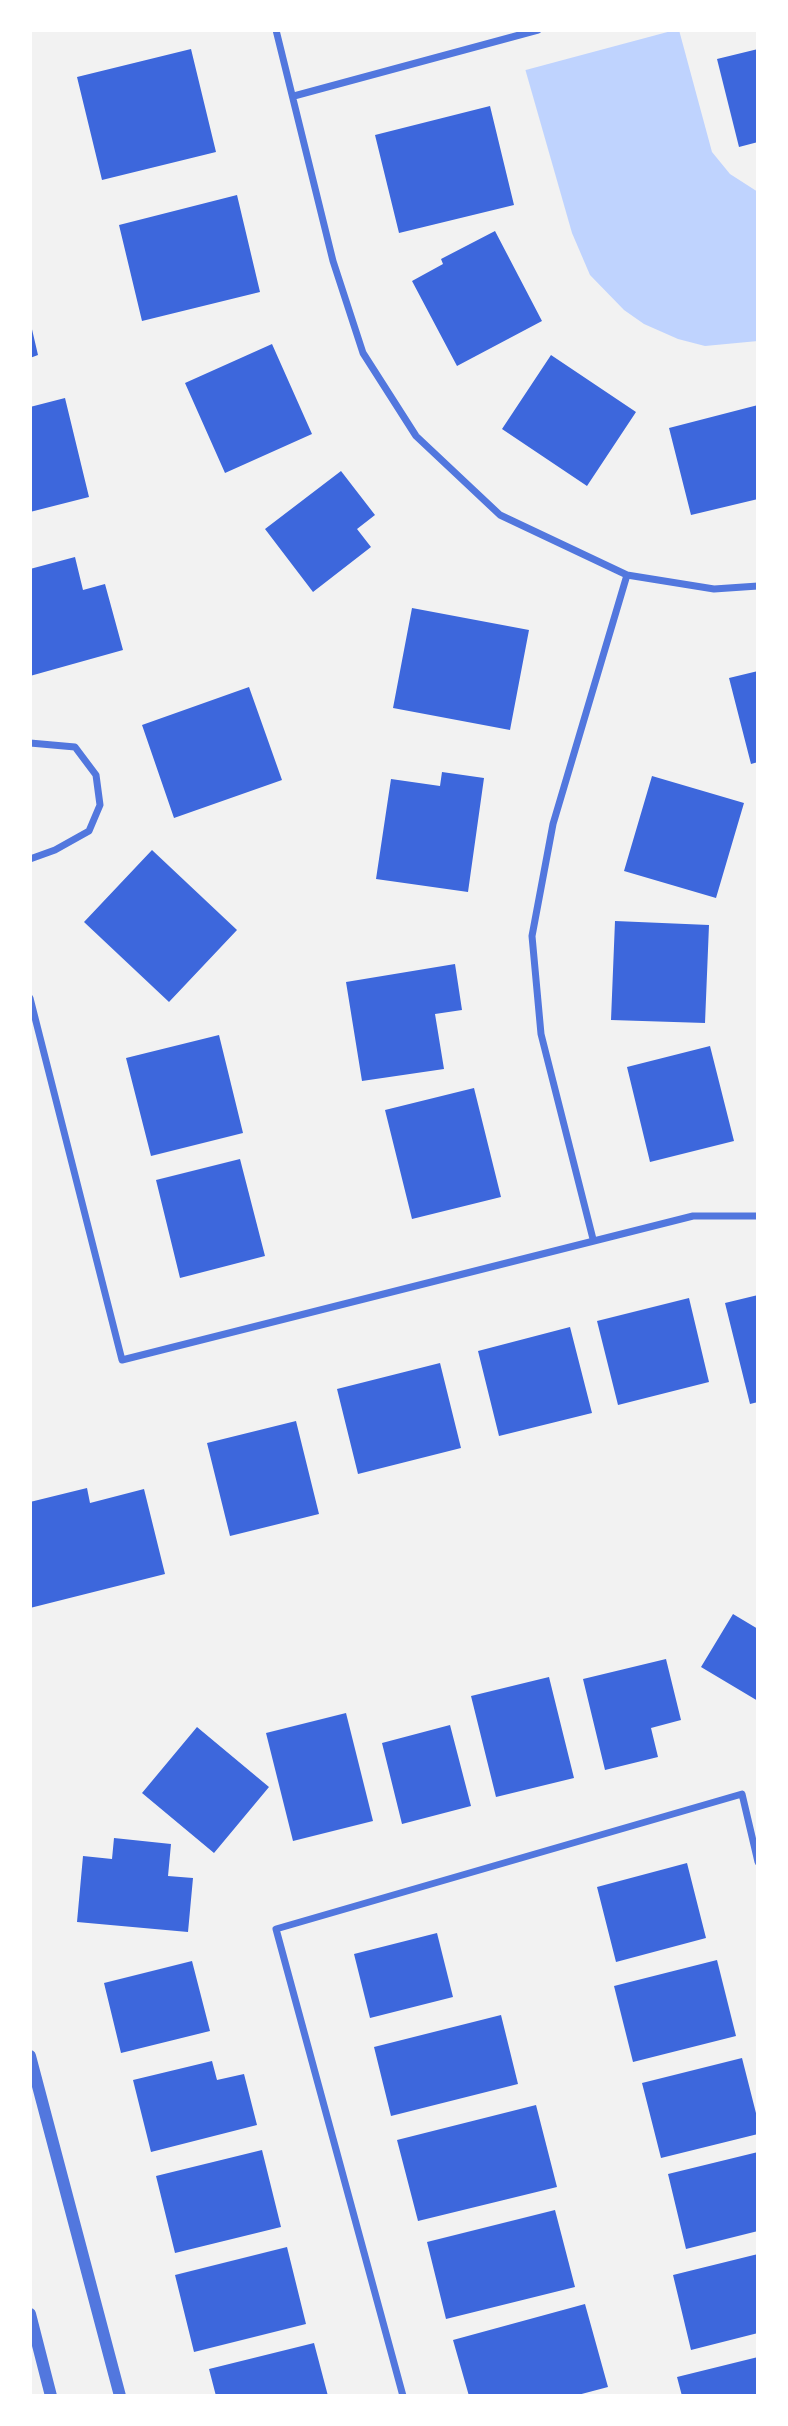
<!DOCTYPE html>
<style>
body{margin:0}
#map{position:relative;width:788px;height:2426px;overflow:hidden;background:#f2f2f2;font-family:Lora,serif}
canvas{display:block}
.frame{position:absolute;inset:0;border:32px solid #fff;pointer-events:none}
</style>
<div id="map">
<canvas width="788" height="2426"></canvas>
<div class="frame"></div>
</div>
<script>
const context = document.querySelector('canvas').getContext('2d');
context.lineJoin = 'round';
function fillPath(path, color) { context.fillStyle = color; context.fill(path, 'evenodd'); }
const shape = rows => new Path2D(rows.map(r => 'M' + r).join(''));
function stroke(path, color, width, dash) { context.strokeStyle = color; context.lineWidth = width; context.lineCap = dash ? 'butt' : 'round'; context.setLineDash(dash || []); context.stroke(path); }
fillPath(shape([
 [514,30,679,30,712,152,730,174,758,192,758,341,705,346,678,339,644,324,624,310,590,275,572,233]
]), '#bfd3fe');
fillPath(shape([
 [511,30,675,30,522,71]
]), '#f2f2f2');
fillPath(shape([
 [191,49,216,152,102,180,77,77],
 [758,49,758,142,739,147,717,59],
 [490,106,514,205,399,233,375,135],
 [237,195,260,292,142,321,119,225],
 [495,231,542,321,457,366,412,281,443,264,441,259],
 [31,325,38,355,30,358,30,326],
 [272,344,312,434,225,473,185,383],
 [551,355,636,412,587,486,502,429],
 [65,398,89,497,30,512,30,407],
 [758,405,758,499,691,515,669,428],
 [341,471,375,515,357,529,371,547,313,592,265,529],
 [75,557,83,590,105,584,123,650,30,676,30,569],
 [412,608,529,630,510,730,393,708],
 [758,671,758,762,751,764,729,678],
 [249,687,282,780,174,818,142,725],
 [442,772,484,778,468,892,376,879,391,779,440,786],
 [652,776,744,803,716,898,624,871],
 [152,850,237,930,169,1002,84,922],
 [615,921,709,925,705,1023,611,1020],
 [455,964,462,1010,435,1014,444,1069,362,1081,346,982],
 [219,1035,243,1133,151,1156,126,1058],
 [710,1046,734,1141,650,1162,627,1067],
 [474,1088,501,1197,412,1219,385,1110],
 [240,1159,265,1256,180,1278,156,1180],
 [758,1295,758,1402,750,1404,725,1303],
 [689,1298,709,1382,618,1405,597,1321],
 [570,1327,592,1413,499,1436,478,1351],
 [440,1363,461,1448,358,1474,337,1389],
 [296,1421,319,1514,230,1536,207,1443],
 [87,1488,90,1503,144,1489,165,1574,30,1608,30,1502],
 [733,1614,758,1629,758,1701,701,1667],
 [666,1659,681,1720,651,1728,658,1757,605,1770,583,1679],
 [549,1677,574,1778,496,1797,471,1696],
 [346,1713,373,1821,293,1841,266,1733],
 [450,1725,471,1806,402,1824,382,1743],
 [197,1727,269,1787,214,1853,142,1793],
 [114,1838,171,1844,168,1876,193,1878,188,1932,77,1922,83,1856,112,1859],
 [687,1863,706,1938,616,1962,597,1887],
 [437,1933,453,1997,370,2018,354,1954],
 [717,1960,736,2036,633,2062,614,1986],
 [192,1961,210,2031,121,2053,104,1983],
 [501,2015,518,2084,391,2116,374,2047],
 [742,2058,758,2121,758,2134,661,2158,642,2083],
 [212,2061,217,2080,244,2074,257,2125,151,2152,133,2080],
 [536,2105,557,2187,418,2221,397,2140],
 [262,2150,281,2227,175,2253,156,2176],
 [758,2152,758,2231,686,2249,668,2174],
 [555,2210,575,2287,446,2319,427,2242],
 [287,2247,306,2324,194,2352,175,2275],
 [758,2254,758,2333,691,2350,673,2275],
 [585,2304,608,2387,574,2396,469,2396,453,2340],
 [314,2343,328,2396,216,2396,209,2369],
 [758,2357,758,2396,682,2396,677,2377]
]), '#3d67dc');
stroke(shape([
 [276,30,333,261,363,353,416,436,500,515,627,575,553,824,532,936,541,1034,593,1239],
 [294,96,538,30],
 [627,575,714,589,758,586],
 [30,743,75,747,96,775,100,805,89,831,55,850,30,859],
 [30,998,122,1360,693,1216,758,1216],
 [403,2396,276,1929,742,1794,758,1862]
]), '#5277de', 7);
stroke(shape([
 [30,2056,120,2396],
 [30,2314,51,2396]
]), '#5277de', 12);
</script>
